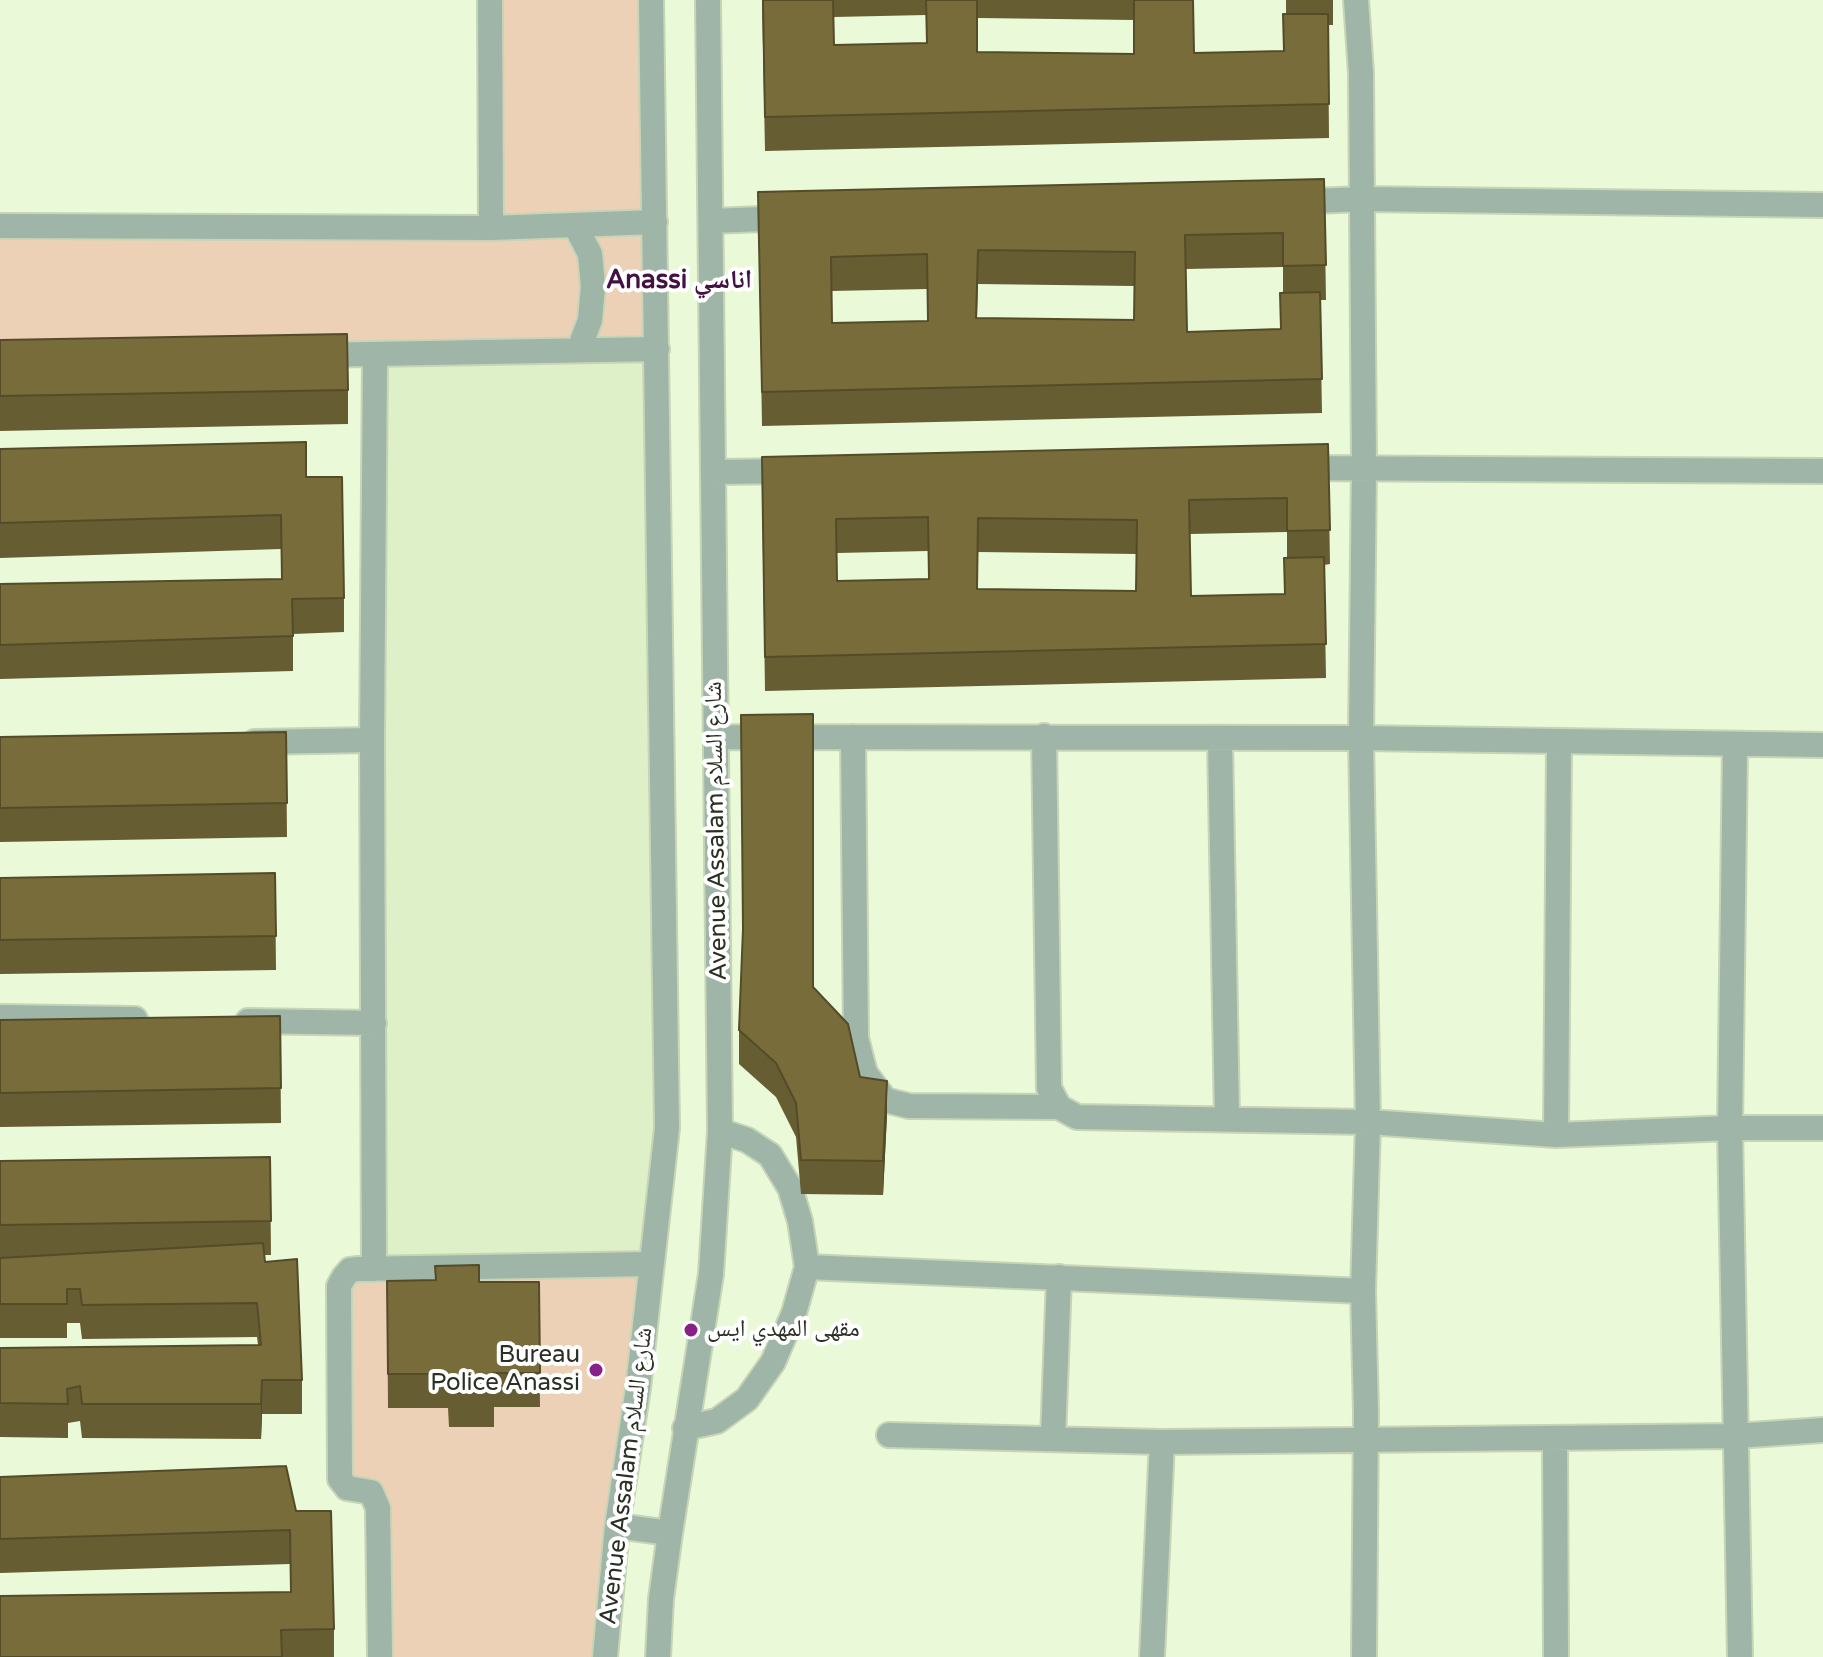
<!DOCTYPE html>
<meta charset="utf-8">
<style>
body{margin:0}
canvas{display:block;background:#eaf9d7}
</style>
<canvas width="1823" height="1657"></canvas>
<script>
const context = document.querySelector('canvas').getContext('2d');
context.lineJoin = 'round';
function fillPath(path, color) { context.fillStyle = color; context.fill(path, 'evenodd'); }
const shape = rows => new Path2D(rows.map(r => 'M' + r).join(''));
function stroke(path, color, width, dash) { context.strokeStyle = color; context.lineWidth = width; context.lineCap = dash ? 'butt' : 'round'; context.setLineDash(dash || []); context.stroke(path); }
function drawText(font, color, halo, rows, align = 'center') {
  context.font = font + ' "Varela Round","Noto Naskh Arabic",sans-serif'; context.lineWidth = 8; context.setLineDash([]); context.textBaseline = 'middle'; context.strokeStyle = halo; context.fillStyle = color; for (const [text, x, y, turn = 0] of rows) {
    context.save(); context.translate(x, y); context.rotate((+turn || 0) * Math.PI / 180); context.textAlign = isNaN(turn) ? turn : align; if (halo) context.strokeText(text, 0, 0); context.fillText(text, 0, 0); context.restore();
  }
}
fillPath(shape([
 [657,349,667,1128,651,1264,374,1269,375,354]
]), '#def0c7');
fillPath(shape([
 [490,0,651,0,657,349,0,359,0,237,490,228],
 [651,1264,605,1657,375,1657,372,1487,344,1486,343,1270]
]), '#edd1b7');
const minor = shape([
 [490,0,491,228],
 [1356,0,1361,73,1364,467,1361,738,1368,1122,1363,1291,1366,1413,1364,1657],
 [1293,202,1362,199,1823,205],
 [711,221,788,218],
 [575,225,590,254,593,286,590,320,579,349],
 [0,226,491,228,655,222],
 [314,355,657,349],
 [1295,468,1823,471],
 [713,472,794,471],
 [1044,736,1049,1088,1059,1107,1077,1117,1368,1122,1556,1135,1730,1128,1823,1128],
 [717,737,1361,738,1823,745],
 [853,737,856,1038,865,1073,885,1100,909,1106,1059,1107],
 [1220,740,1227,1118],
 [255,742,372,740],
 [1735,745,1730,1128,1740,1657],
 [0,1017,135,1019],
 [248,1021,374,1023],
 [720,1131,747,1140,770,1155,790,1188,800,1221,807,1267,1363,1291],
 [1556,1135,1559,743],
 [374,1269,372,740,375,354],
 [685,1428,717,1421,747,1399,773,1362,794,1313,807,1267],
 [889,1435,1162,1442,1736,1436,1823,1430],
 [1555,1438,1556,1657],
 [1053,1439,1059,1277],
 [617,1526,670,1533],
 [380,1657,378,1508,371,1492,347,1488,340,1479,339,1286,344,1277,350,1270,358,1269,651,1264],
 [605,1657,617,1526,638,1388,667,1128,651,0],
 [658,1657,661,1599,670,1533,711,1274,720,1131,708,0],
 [1152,1657,1162,1442]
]);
stroke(minor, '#c7d5b7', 28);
stroke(minor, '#9fb5a8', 24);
fillPath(shape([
 [762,0,1193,0,1194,53,1283,51,1283,14,1286,14,1286,0,1333,0,1333,25,1328,25,1329,138,765,151],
 [926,15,927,43,834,45,834,17],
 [978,18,1134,20,1134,54,977,52],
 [1324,179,1326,300,1320,300,1322,413,762,426,758,192],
 [1283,267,1283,293,1280,293,1280,329,1187,332,1186,269],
 [978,284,1134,286,1134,320,977,318],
 [927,289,928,321,832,323,831,291],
 [0,340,348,390,348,424,0,431],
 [1328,444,1330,564,1324,565,1326,678,765,691,762,491],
 [1287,532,1287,558,1284,594,1191,596,1190,534],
 [928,551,929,579,837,581,837,553],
 [978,552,1137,554,1136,591,978,589],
 [0,449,306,477,344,598,344,632,293,634,293,671,0,679,0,584,281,579,281,549,0,558],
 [286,732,287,837,0,842,0,737],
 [275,873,276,970,0,974,0,878],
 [813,987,860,1077,887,1115,883,1195,801,1194,796,1137,776,1097,739,1064,739,1030],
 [280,1016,281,1123,0,1127,0,1020],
 [270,1157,271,1255,264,1255,265,1262,302,1380,302,1414,262,1414,261,1439,82,1438,80,1421,68,1423,68,1438,0,1437,0,1348,258,1345,257,1337,82,1339,80,1323,67,1323,67,1338,0,1338,0,1161],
 [387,1281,479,1282,539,1282,540,1407,494,1407,494,1427,449,1427,448,1408,388,1408],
 [0,1477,296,1511,334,1629,334,1657,0,1657,291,1592,290,1564,0,1573]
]), '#675d33');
fillPath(shape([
 [887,1081,887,1115,883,1195,883,1161],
 [262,1380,262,1414,261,1439,261,1404]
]), '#544c29');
const building = shape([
 [763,0,833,0,834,45,927,43,926,0,977,0,977,52,1134,54,1134,0,1193,0,1194,53,1284,51,1283,14,1328,14,1329,104,765,117,763,0],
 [1324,179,1326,265,1283,266,1283,233,1185,235,1187,332,1281,329,1280,293,1320,292,1322,379,762,392,758,192,1324,179],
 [978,250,1135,252,1134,320,976,318,978,250],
 [927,254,928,321,832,323,831,257,927,254],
 [347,334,348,390,0,396,0,340,347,334],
 [306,442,306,477,342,477,344,598,292,599,293,636,0,645,0,584,282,579,281,515,0,523,0,449,306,442],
 [1328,444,1330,530,1287,531,1287,498,1189,500,1191,596,1285,594,1284,558,1324,557,1326,644,765,657,762,457,1328,444],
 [928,517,929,579,837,581,836,519,928,517],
 [978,518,1137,520,1136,591,977,589,978,518],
 [813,714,813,987,848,1024,860,1077,887,1081,883,1161,801,1160,796,1103,776,1063,739,1030,743,929,741,715,813,714],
 [286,732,287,803,0,808,0,737,286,732],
 [275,873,276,936,0,940,0,878,275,873],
 [280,1016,281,1088,0,1093,0,1020,280,1016],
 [270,1157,271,1221,0,1225,0,1161,270,1157],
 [263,1243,265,1262,297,1259,302,1380,262,1380,261,1404,82,1404,80,1386,67,1389,68,1404,0,1403,0,1348,261,1345,257,1303,82,1305,80,1289,67,1289,67,1304,0,1304,0,1258,263,1243],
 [479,1265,479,1282,539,1282,540,1373,493,1373,494,1392,449,1393,448,1374,388,1374,387,1281,436,1280,435,1266,479,1265],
 [286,1466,296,1511,331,1511,334,1629,281,1630,282,1657,0,1657,0,1596,291,1592,290,1530,0,1539,0,1477,286,1466]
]);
fillPath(building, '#786c3b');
stroke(building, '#544c29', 2);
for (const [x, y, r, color] of [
 [691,1330,8,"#892087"],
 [596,1370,8,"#892087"]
]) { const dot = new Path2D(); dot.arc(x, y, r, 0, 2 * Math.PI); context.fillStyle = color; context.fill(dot); stroke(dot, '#fff', 3); }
drawText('24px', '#2a3023', '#fff', [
 ["Avenue Assalam شارع السلام",717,831,-91],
 ["Avenue Assalam شارع السلام",627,1476,-83]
]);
drawText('24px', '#2a3023', '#fff', [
 ["مقهى المهدي ايس",707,1330],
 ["Bureau",580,1356,"right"],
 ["Police Anassi",580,1384,"right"]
], 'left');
drawText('bold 26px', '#431242', '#fff', [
 ["Anassi اناسي",679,281]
]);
</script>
